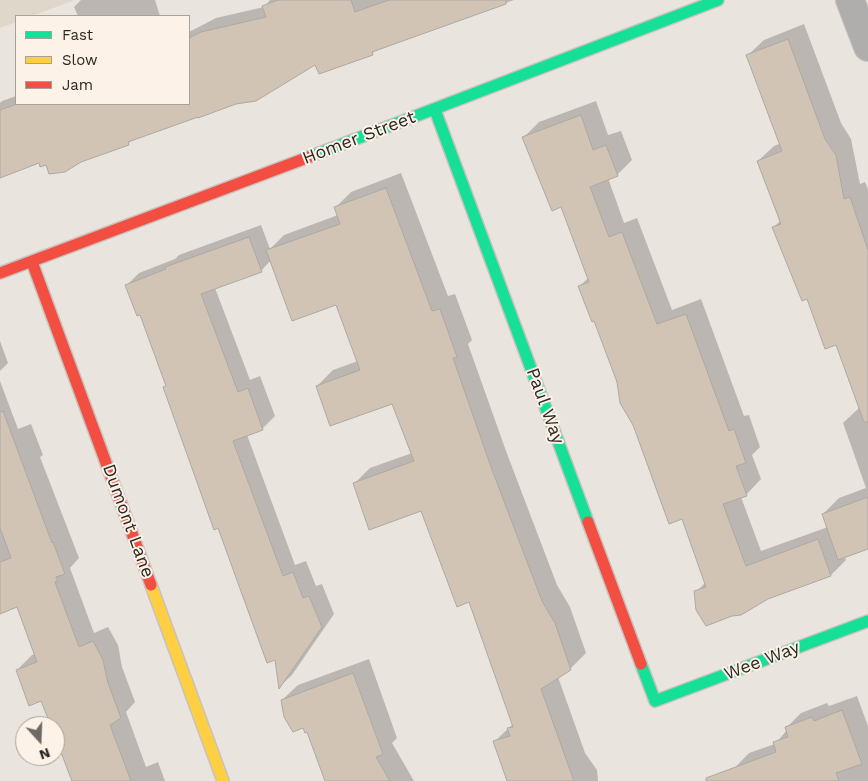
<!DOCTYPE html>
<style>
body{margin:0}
#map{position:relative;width:868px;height:781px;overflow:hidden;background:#eae4de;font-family:"Work Sans",sans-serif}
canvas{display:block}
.legend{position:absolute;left:15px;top:15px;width:175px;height:90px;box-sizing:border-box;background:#fcf2e7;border:1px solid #a8a199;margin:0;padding:6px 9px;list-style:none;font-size:15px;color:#2b2723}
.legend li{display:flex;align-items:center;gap:10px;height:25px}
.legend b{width:25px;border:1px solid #a8a199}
.north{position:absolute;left:15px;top:716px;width:50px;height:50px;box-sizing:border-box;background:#fcf2e7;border:1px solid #a8a199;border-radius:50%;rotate:160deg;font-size:14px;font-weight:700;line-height:20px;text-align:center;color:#2b2723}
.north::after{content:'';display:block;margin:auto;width:18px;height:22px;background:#6e6964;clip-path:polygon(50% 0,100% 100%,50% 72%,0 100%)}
</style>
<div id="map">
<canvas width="868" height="781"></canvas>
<ul class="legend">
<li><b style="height:6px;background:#16e098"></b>Fast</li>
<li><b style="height:6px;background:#ffcf43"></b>Slow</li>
<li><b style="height:6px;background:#f24e42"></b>Jam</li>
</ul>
<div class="north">N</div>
</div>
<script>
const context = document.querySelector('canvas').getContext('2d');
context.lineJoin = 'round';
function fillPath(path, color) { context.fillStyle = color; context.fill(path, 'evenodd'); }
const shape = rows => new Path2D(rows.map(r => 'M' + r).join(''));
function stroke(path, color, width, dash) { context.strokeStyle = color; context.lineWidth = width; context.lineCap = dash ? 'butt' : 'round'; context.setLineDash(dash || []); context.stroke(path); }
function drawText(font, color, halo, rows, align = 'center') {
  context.font = font + ' "Work Sans",sans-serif'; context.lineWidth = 4; context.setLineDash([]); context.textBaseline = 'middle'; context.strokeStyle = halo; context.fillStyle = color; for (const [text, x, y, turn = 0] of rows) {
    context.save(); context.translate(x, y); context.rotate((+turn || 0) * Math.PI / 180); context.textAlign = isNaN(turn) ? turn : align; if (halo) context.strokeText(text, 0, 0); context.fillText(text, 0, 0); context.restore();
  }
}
fillPath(shape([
 [0,0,75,0,32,16,16,16,16,22,0,28]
]), '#e0d7cb');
fillPath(shape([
 [81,0,155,0,160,16,78,16,74,7],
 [270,0,514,0,378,48,373,53,320,73,316,63,236,103,133,139,128,144,46,163,40,161,0,177,0,103,2,101,16,96,16,104,189,104,189,32,216,18,264,7],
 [804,24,841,123,851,139,860,184,865,182,868,189,868,548,844,556,846,560,831,575,696,592,706,582,682,518,618,382,595,319,580,286,589,277,561,206,524,137,539,122,596,101,608,135,621,131,632,160,617,175,608,178,624,223,637,218,672,310,701,299,744,416,749,415,760,447,752,455,761,479,746,495,741,497,761,551,828,527,823,514,839,498,866,488,843,423,860,407,837,343,807,298,774,227,781,220,758,161,774,146,781,143,748,55,764,40],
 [401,173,448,296,455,294,472,340,468,344,506,451,557,585,570,607,586,653,570,669,558,677,585,753,597,770,598,781,508,781,494,742,513,724,470,601,422,510,354,484,370,468,412,453,393,402,317,386,333,370,358,361,337,303,271,260,261,271,215,288,250,380,260,376,275,416,262,429,247,435,295,565,306,561,316,586,322,584,334,614,292,675,280,686,276,659,167,385,141,313,127,285,139,273,175,259,179,255,261,225,270,249,284,235,338,215,336,207,351,192],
 [0,341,8,363,0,371],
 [0,381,18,429,31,424,43,455,40,457,79,558,70,568,94,633,108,627,118,645,122,667,135,702,126,712,146,767,158,762,165,781,72,781,55,734,55,726,52,726,42,700,17,670,32,655,36,654,18,606,0,612],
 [369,659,397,738,392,743,414,781,327,781,308,730,282,700,298,685],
 [857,696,868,726,868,781,722,781,749,753,775,744,787,730,786,728,801,713,827,703,829,706]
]), '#0003');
const building = shape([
 [278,0,351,0,355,12,389,0,506,0,506,4,372,52,373,55,319,74,315,65,256,101,236,104,198,118,198,117,128,142,129,145,81,162,65,172,49,174,46,165,40,167,39,163,0,178,0,110,17,104,189,104,189,38,201,32,266,17,262,6,278,0],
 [788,39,825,139,836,155,844,199,850,197,868,250,868,422,864,422,836,345,825,349,807,299,802,301,772,227,781,224,757,161,782,151,746,55,788,39],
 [581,115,593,150,606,145,618,176,590,187,609,237,622,232,657,324,686,314,729,431,734,429,746,463,736,466,747,496,723,504,746,566,818,539,831,576,768,599,741,615,732,616,706,626,696,610,694,591,706,587,682,519,669,524,633,425,620,403,617,382,594,321,592,322,578,286,589,282,561,207,552,211,522,137,581,115],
 [386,188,432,311,440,309,457,357,453,358,491,467,542,601,555,623,571,670,541,689,574,781,507,781,493,741,510,736,507,728,513,727,469,602,457,607,421,511,369,530,353,483,414,461,392,404,330,426,316,386,360,370,336,305,292,321,266,250,340,224,334,207,386,188],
 [249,237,262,272,201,294,238,392,248,388,263,430,233,441,283,576,293,572,303,598,309,596,322,627,279,689,275,660,267,663,218,528,214,530,163,387,166,386,140,315,137,316,125,285,166,269,165,267,249,237],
 [3,411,52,543,53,542,65,574,56,577,58,581,55,582,79,647,93,641,103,660,108,683,121,718,110,725,131,781,72,781,55,737,55,726,51,726,41,701,29,706,16,670,37,662,17,607,0,614,0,562,11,558,0,528,0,412,3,411],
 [868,497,868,549,838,560,822,514,868,497],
 [353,673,383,754,376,757,390,781,325,781,307,732,305,733,303,728,293,732,284,717,281,700,353,673],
 [842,710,862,764,836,773,839,781,706,781,706,778,776,752,773,742,788,737,785,727,812,717,814,721,842,710]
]);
fillPath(building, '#d1c4b4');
stroke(building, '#aca8a3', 1);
const street = shape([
 [850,0,868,47]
]);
const fast = shape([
 [435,110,588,522],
 [309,157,718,0],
 [641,664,655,701,868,621]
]);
const slow = shape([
 [151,585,223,781]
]);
const jam = shape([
 [32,262,151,585],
 [0,273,309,157],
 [588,522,641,664]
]);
stroke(street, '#c7c2bd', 30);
stroke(fast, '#c7c2bd', 14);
stroke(slow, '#c7c2bd', 14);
stroke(jam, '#c7c2bd', 14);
stroke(street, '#afaeac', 28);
stroke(fast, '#16e098', 11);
stroke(slow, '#ffcf43', 11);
stroke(jam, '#f24e42', 11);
drawText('18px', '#2b2723', '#fcf2e7', [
 ["Homer Street",359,138,-21],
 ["Paul Way",545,406,70],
 ["Dumont Lane",128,521,70],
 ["Wee Way",762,661,-21]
]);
</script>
